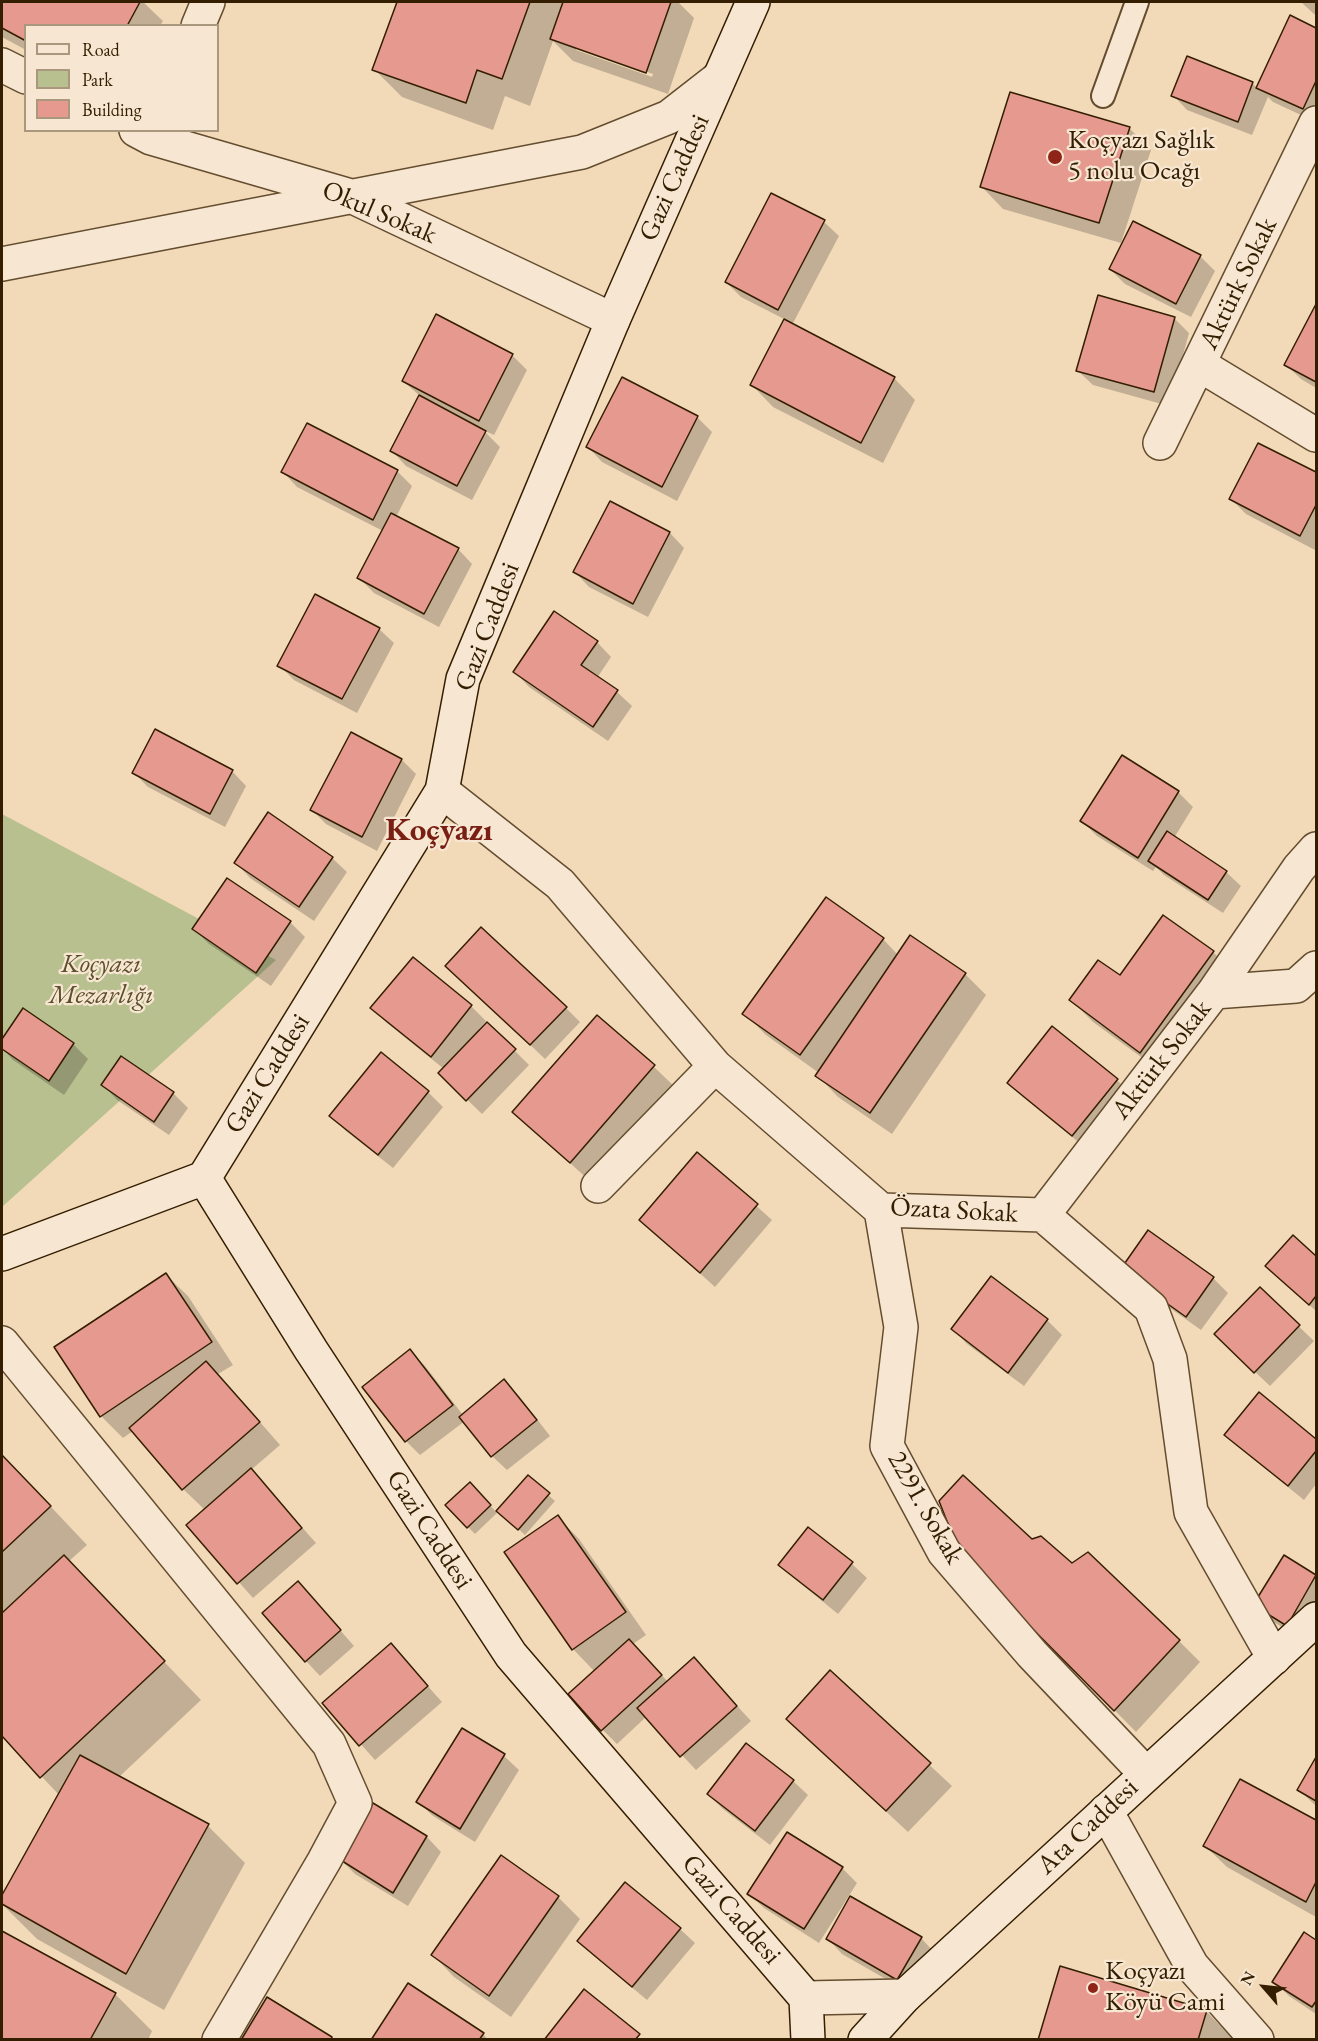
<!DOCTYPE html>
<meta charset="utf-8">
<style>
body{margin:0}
#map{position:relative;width:1318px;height:2041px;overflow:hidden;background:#f2dab9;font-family:"EB Garamond",serif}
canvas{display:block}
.frame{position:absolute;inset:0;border:3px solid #341e01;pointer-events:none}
.legend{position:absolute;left:24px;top:24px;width:195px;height:108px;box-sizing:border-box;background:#f7e7d2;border:2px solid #a9977e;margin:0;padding:8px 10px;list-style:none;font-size:18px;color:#341e01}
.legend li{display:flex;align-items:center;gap:12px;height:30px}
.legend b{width:30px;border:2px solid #a9977e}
.north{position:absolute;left:1234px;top:1957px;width:60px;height:60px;-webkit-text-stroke:4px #f7e7d2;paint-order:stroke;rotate:298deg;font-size:16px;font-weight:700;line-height:24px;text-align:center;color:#341e01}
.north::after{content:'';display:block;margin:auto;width:21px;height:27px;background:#341e01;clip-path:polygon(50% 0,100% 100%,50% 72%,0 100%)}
</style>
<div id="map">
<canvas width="1318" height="2041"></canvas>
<div class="frame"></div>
<ul class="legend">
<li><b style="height:8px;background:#f7e7d2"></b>Road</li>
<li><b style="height:16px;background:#b9c090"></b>Park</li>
<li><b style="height:16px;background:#e6998f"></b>Building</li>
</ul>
<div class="north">N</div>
</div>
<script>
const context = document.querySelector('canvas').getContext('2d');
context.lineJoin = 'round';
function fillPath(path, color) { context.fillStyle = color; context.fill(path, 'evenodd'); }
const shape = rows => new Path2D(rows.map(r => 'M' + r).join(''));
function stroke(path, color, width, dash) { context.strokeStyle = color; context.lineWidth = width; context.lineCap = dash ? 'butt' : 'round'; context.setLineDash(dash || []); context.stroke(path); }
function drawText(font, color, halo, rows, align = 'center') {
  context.font = font + ' "EB Garamond",serif'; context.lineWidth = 4.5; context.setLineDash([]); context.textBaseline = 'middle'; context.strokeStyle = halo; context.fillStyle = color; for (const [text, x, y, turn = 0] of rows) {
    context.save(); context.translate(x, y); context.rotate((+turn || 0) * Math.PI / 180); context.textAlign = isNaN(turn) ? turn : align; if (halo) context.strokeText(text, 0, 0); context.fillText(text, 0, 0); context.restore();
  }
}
fillPath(shape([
 [2,814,276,960,2,1207]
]), '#b9c090');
fillPath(shape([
 [2,2,143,2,163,21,160,26,26,26,26,50,2,37],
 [398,2,678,2,694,18,668,94,573,61,553,41,530,106,505,96,493,130,402,97,374,69],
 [576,47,653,74,652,77,576,50],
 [1301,2,1316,2,1316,15,1314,14],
 [1291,17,1316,29,1316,122,1273,102,1268,97,1252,135,1187,110,1173,95,1252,83,1258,89],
 [1129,128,1151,150,1121,243,1003,209,982,187],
 [771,195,824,222,839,236,792,325,894,378,915,400,883,463,773,407,752,385,786,320,741,297,726,282],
 [1200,256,1215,271,1191,317,1125,284,1110,269],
 [1099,297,1175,319,1189,333,1169,406,1093,385,1078,371],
 [1316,307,1316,388,1301,379,1286,365],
 [512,355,527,370,494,435,483,430,500,447,472,500,406,466,392,451,420,396,403,381],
 [697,417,712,432,677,501,602,462,588,447],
 [308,425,397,471,412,486,396,517,458,549,472,564,439,627,374,593,359,578,383,531,297,487,283,472],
 [1259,445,1316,474,1315,550,1246,514,1231,499],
 [611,503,670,533,684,548,648,617,589,587,575,572],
 [379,629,394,643,357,713,294,680,279,665],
 [597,642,611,657,597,678,617,692,632,706,608,741,529,687,515,672],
 [1123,758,1178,792,1193,807,1174,838,1226,872,1241,886,1223,913,1164,875,1156,867,1153,871,1097,836,1082,821],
 [402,760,416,774,377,851,326,824,312,810],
 [232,771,246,786,225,827,148,787,134,773],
 [332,858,347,872,314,921,250,878,236,863],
 [228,880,290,922,305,937,271,986,209,944,194,929],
 [883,939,898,955,965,974,986,995,892,1134,838,1097,817,1075,819,1073,766,1035,744,1013],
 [1213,952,1235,974,1163,1073,1093,1022,1071,1000,1120,977],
 [413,959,471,1006,486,1021,479,1029,481,1031,488,1024,529,1065,482,1114,440,1073,444,1069,387,1023,372,1008],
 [462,980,566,1008,580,1022,545,1059],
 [23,1010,73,1044,88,1059,64,1095,13,1060,2,1048,2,1042],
 [597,1017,654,1067,676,1088,592,1183,514,1112],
 [1117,1080,1131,1095,1087,1149,1023,1097,1009,1083],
 [103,1085,173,1093,188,1108,169,1135,117,1100],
 [428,1092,443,1107,393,1168,346,1131,331,1116],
 [698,1154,772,1220,715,1287,641,1220],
 [1148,1232,1213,1278,1228,1293,1201,1330,1136,1284],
 [1293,1237,1316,1258,1316,1311,1282,1281],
 [166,1275,188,1296,233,1365,218,1374,280,1445,251,1470,316,1543,253,1598,188,1525,205,1510,183,1489,133,1431,123,1438,101,1416],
 [991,1278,1047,1320,1062,1335,1024,1386,967,1344,953,1329],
 [1260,1289,1314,1341,1270,1386,1231,1349],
 [410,1351,425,1366,463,1415,504,1381,519,1396,550,1436,507,1470,492,1456,465,1421,420,1455,406,1441],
 [1259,1394,1316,1441,1316,1484,1304,1500,1241,1449,1226,1435],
 [2,1455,87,1545,68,1562,201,1700,119,1777,208,1826,245,1863,164,2010,37,1939,2,1904,2,1898,59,1795,2,1734],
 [528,1477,555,1501,525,1535,499,1511,475,1534,468,1527,477,1491,497,1513],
 [558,1517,579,1539,646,1635,633,1644,668,1682,694,1659,751,1721,696,1770,646,1717,617,1744,602,1729,595,1672,573,1649,506,1553],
 [808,1529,852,1564,867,1578,838,1614,795,1579,780,1565],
 [1031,1540,1072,1565,1179,1641,1200,1662,1136,1732,987,1581],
 [1284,1557,1316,1577,1316,1616,1302,1639,1270,1620,1255,1605],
 [312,1598,354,1646,320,1676,306,1661],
 [391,1645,442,1702,375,1760,324,1703],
 [830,1672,952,1786,908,1832,809,1740],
 [462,1730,504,1756,519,1770,475,1842,433,1816,418,1802],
 [1316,1759,1316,1806,1299,1790],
 [793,1781,808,1795,770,1845,723,1809,708,1794],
 [1241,1781,1316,1822,1316,1917,1227,1867,1205,1846],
 [374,1805,427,1837,441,1852,408,1906,355,1874,340,1859],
 [502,1857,558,1897,580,1919,511,2017,454,1977,433,1955],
 [842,1868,857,1883,819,1943,764,1908,749,1894],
 [625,1884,680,1929,695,1943,647,2000,593,1955,579,1941],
 [2,1933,115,1994,152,2031,148,2040,2,2040],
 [1305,1934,1316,1942,1316,2014,1289,1996,1274,1982],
 [921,1938,935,1953,912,1994,842,1954,828,1939],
 [1206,2011,1234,2040,1039,2040],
 [483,2034,488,2040,372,2040]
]), '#0003');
const building = shape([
 [2,2,140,2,127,26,26,26,26,41,2,28,2,2],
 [397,2,530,2,502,79,477,70,466,103,372,70,397,2],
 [563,2,671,2,646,73,550,39,563,2],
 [1290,15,1316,28,1316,81,1303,109,1256,88,1290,15],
 [1187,56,1253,82,1238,122,1171,96,1187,56],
 [1010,92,1130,127,1099,223,980,187,1010,92],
 [771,193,825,220,778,310,725,282,771,193],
 [1133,221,1201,255,1176,304,1109,269,1133,221],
 [1098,295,1175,317,1154,392,1076,371,1098,295],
 [1316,304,1316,382,1284,365,1316,304],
 [436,314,513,354,479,421,402,381,436,314],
 [784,319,895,377,861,443,750,385,784,319],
 [622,377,698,416,662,487,586,447,622,377],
 [419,395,486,431,457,486,390,451,419,395],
 [307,423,398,470,373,520,281,472,307,423],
 [1258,443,1316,472,1316,505,1300,536,1229,499,1258,443],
 [610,501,670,532,633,604,573,572,610,501],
 [391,513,459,548,424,614,357,578,391,513],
 [315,594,380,628,342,699,277,666,315,594],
 [554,611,598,641,581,665,618,690,593,727,513,672,554,611],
 [155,729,233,770,210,814,132,773,155,729],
 [351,732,402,759,362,837,310,810,351,732],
 [1122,755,1179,791,1138,858,1080,821,1122,755],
 [268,812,333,857,299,907,234,863,268,812],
 [1167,831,1227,871,1208,900,1148,861,1167,831],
 [227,878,291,921,256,973,192,929,227,878],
 [826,897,884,938,800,1055,742,1014,826,897],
 [1163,915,1214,951,1140,1053,1069,1000,1098,960,1120,975,1163,915],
 [481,927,567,1007,530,1045,445,966,481,927],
 [910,935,966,973,870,1113,815,1076,910,935],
 [413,957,472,1005,431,1057,370,1008,413,957],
 [23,1008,74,1043,49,1081,2,1049,2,1039,23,1008],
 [597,1015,655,1065,570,1163,512,1112,597,1015],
 [487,1022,516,1049,466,1101,438,1073,487,1022],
 [1052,1026,1118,1079,1072,1136,1007,1083,1052,1026],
 [381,1052,429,1091,378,1155,329,1116,381,1052],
 [121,1056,174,1092,154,1122,101,1085,121,1056],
 [697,1152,758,1204,700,1273,639,1220,697,1152],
 [1148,1230,1214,1277,1186,1317,1120,1270,1148,1230],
 [1293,1235,1316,1256,1316,1296,1309,1305,1265,1266,1293,1235],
 [166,1273,212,1342,100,1417,54,1347,166,1273],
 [991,1276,1048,1319,1008,1373,951,1329,991,1276],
 [1260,1287,1300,1325,1254,1373,1214,1334,1260,1287],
 [410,1349,453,1405,405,1442,362,1387,410,1349],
 [206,1361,260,1422,182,1490,129,1428,206,1361],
 [504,1379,537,1420,491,1457,459,1417,504,1379],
 [1259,1392,1316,1439,1316,1451,1288,1486,1224,1435,1259,1392],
 [2,1455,51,1506,2,1552,2,1455],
 [251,1468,302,1528,237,1584,186,1525,251,1468],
 [528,1475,550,1493,518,1530,496,1511,528,1475],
 [963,1475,1032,1539,1041,1536,1072,1563,1088,1552,1180,1640,1114,1711,986,1582,954,1539,939,1501,963,1475],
 [470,1482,491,1505,467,1528,445,1505,470,1482],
 [558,1515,626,1612,572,1650,504,1552,558,1515],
 [808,1527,853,1562,823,1600,778,1565,808,1527],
 [64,1555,165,1661,40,1778,2,1736,2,1613,64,1555],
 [1284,1555,1316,1575,1287,1626,1253,1605,1284,1555],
 [298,1581,341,1630,305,1662,262,1613,298,1581],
 [629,1639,662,1675,601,1731,568,1694,629,1639],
 [391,1643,428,1686,359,1746,322,1703,391,1643],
 [694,1657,737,1706,680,1757,637,1708,694,1657],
 [830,1670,931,1763,886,1811,786,1719,830,1670],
 [462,1728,505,1754,460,1829,416,1802,462,1728],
 [746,1743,794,1780,755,1831,707,1794,746,1743],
 [80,1755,209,1824,126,1974,2,1904,2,1895,80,1755],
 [1316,1757,1316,1801,1297,1790,1316,1757],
 [1240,1779,1316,1820,1316,1882,1306,1902,1203,1846,1240,1779],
 [373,1803,427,1836,393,1893,339,1859,373,1803],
 [787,1832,843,1867,804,1929,747,1894,787,1832],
 [501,1855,559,1896,489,1996,431,1955,501,1855],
 [625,1882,681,1928,632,1987,577,1941,625,1882],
 [850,1896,922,1937,897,1980,826,1939,850,1896],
 [2,1931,116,1993,90,2040,2,2040,2,1931],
 [1304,1932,1316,1940,1316,2001,1312,2007,1272,1982,1304,1932],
 [1060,1966,1207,2010,1198,2040,1038,2040,1060,1966],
 [408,1983,484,2033,479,2040,371,2040,408,1983],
 [584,1989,640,2034,635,2040,544,2040,584,1989],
 [267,1997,332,2037,331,2040,241,2040,267,1997]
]);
fillPath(building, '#e6998f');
stroke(building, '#341e01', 1.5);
const lane = shape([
 [1103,96,1137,2]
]);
const street = shape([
 [198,26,208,2],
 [2,65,26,77],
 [136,130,151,138,351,196,613,320],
 [2,264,582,152,669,117,719,78],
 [1200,365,1316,435],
 [1160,443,1316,123],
 [442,791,560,884,715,1066,881,1210,1043,1215,1151,1308,1170,1359,1191,1512,1274,1658],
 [1214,992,1299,868,1316,849],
 [598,1186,715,1066],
 [881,1210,901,1327,887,1446,944,1552,1032,1654,1146,1774],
 [1043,1215,1214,992,1296,986,1316,968],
 [2,1343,329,1744,355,1803,324,1861,219,2040],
 [1106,1811,1192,1966,1257,2040],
 [806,1998,905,1996]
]);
const secondary = shape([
 [753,2,613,320,463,679,442,791,204,1178,311,1350,511,1655,806,1998,808,2040],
 [2,1254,204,1178],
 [865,2040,905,1996,1316,1619]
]);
stroke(lane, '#644d2f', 26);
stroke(street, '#644d2f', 36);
stroke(secondary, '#341e01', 36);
stroke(lane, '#f7e7d2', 22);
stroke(street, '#f7e7d2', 33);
stroke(secondary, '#f7e7d2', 33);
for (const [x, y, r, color] of [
 [1055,157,8,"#8f2418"],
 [1093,1988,6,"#8f2418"]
]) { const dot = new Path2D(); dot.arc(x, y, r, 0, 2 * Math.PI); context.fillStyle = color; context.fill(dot); stroke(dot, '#f7e7d2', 2); }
drawText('27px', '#341e01', '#f7e7d2', [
 ["Koçyazı Sağlık",1068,141],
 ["5 nolu Ocağı",1068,172],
 ["Koçyazı",1105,1972],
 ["Köyü Cami",1105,2003]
], 'left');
drawText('27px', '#341e01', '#f7e7d2', [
 ["Gazi Caddesi",675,178,-66],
 ["Okul Sokak",379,213,23],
 ["Aktürk Sokak",1239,284,-64],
 ["Gazi Caddesi",488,627,-69],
 ["Aktürk Sokak",1162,1060,-52],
 ["Gazi Caddesi",268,1074,-58],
 ["Özata Sokak",954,1211,3],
 ["2291. Sokak",925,1508,60],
 ["Gazi Caddesi",429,1530,57],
 ["Ata Caddesi",1088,1827,-43],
 ["Gazi Caddesi",731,1910,49]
]);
drawText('italic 27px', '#5c4f2c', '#f7e7d2', [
 ["Koçyazı",101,965],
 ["Mezarlığı",101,996]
]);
drawText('bold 33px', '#7a1f14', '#f7e7d2', [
 ["Koçyazı",439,831]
]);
</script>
